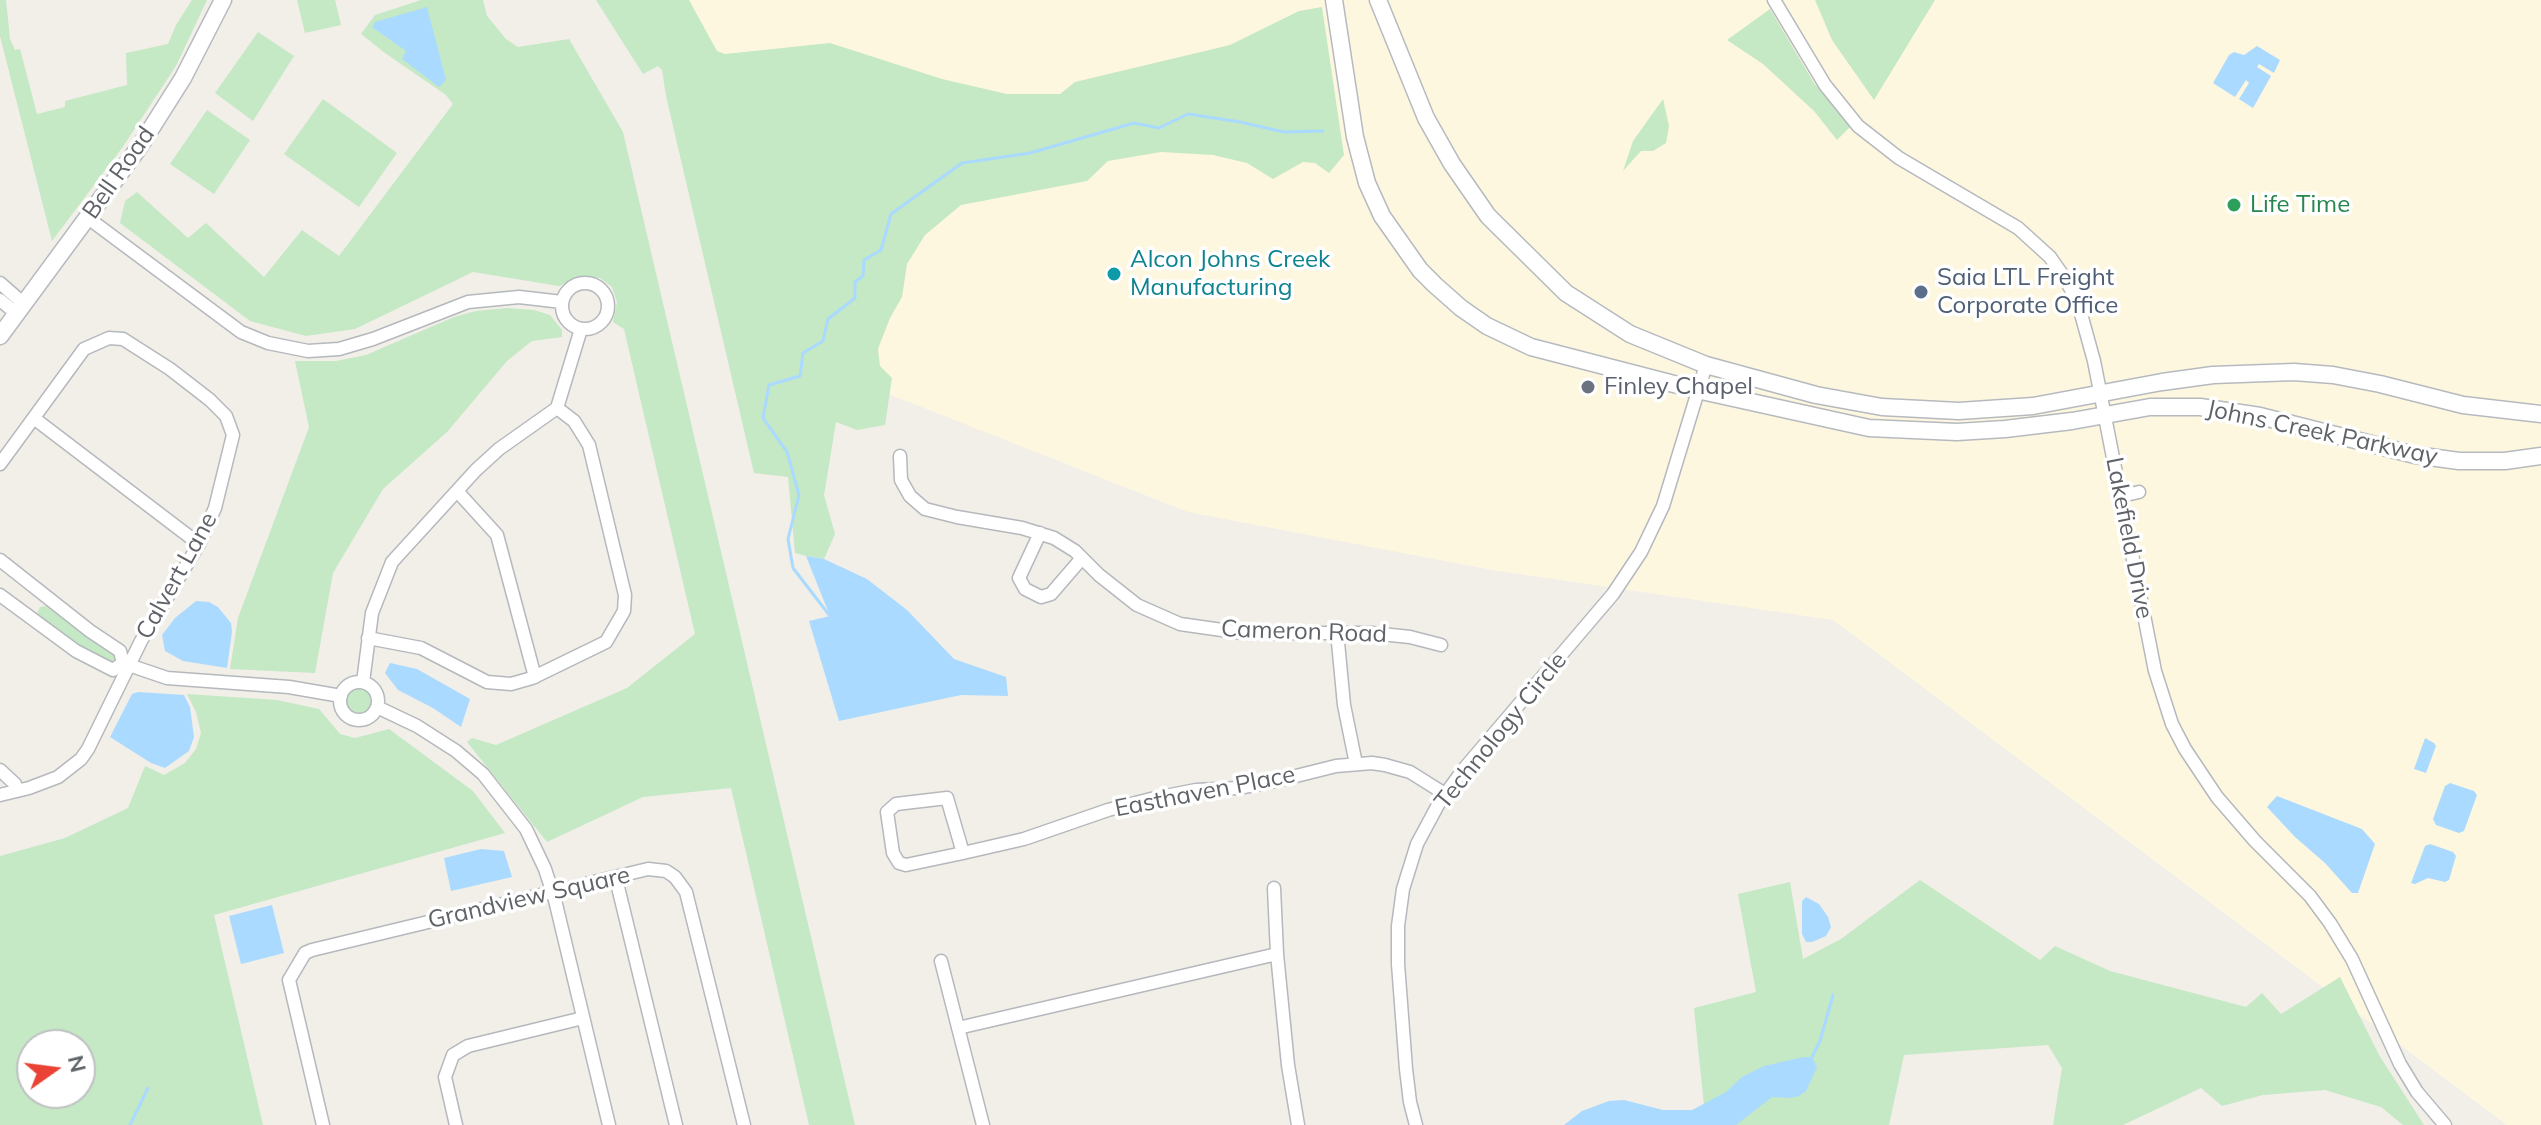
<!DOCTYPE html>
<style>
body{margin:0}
#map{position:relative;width:2541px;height:1125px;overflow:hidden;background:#f1efe8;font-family:Mulish,sans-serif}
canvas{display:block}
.north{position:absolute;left:16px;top:1029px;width:80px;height:80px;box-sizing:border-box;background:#fff;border:2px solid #bfc1c3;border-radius:50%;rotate:76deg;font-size:22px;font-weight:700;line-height:32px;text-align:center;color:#5f6368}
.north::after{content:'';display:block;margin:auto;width:28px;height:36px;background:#ea4335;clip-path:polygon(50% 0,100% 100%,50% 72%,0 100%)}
</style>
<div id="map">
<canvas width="2541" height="1125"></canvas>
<div class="north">N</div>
</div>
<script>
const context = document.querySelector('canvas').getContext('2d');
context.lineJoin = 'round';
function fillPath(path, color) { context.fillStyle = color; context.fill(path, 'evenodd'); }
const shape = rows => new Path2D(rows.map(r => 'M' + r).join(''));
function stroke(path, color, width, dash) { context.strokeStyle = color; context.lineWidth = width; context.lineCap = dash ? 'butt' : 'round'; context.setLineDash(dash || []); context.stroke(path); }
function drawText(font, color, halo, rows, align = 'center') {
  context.font = font + ' Mulish,sans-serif'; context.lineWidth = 7; context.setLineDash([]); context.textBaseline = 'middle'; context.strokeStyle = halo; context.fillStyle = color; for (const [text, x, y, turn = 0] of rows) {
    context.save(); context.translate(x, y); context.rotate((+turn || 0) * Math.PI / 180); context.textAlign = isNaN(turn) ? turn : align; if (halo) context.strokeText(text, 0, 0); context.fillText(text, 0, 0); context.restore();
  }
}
fillPath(shape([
 [683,0,2541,0,2541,1125,2507,1125,1833,620,1492,570,1188,512,886,393]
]), '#fef7e0');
fillPath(shape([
 [0,0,6,0,10,39,15,50,20,49,37,114,65,107,65,101,127,85,126,53,168,44,176,25,192,0,207,0,176,66,122,148,52,241,0,36],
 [297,0,335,0,341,25,305,33],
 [421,0,483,0,487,16,506,39,518,47,569,39,623,132,855,1125,809,1125,731,788,643,797,547,842,467,742,472,738,496,745,627,688,695,634,624,329,613,322,617,302,612,287,600,278,581,277,559,286,473,272,355,329,306,336,250,321,120,223,125,201,137,192,188,238,206,223,264,277,302,230,339,256,453,104,446,95,385,53,361,34,375,15],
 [596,0,689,0,717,51,725,54,830,43,942,79,1007,94,1060,94,1075,82,1230,45,1299,11,1322,7,1344,155,1329,173,1315,163,1303,162,1273,179,1247,163,1213,155,1161,152,1108,161,1087,181,961,205,925,235,907,264,902,297,890,318,878,349,880,366,892,378,885,425,857,430,836,422,824,495,835,534,824,559,806,556,795,553,788,477,754,473,666,96,662,70,658,66,643,74],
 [1815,0,1935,0,1874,100,1832,40],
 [1770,9,1814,83,1850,127,1837,140,1814,111,1763,64,1727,40],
 [258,32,294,56,253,121,215,93],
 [323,99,397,153,359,207,284,154],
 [1663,99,1669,126,1666,143,1653,151,1641,151,1623,171,1633,141],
 [207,110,250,140,214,194,170,164],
 [507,308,534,310,550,315,562,330,562,337,532,341,507,361,447,432,383,489,333,573,315,673,230,669,238,618,309,427,295,361,336,361,366,355,454,317,476,311],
 [46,606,117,654,116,663,112,664,82,650,39,619,37,613,40,607],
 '346 701a13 13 0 1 1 26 0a13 13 0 1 1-26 0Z',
 [187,694,277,700,319,709,340,734,355,738,389,729,473,791,505,833,214,915,263,1125,0,1125,0,856,65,838,128,808,145,766,164,775,185,763,196,749,201,733,196,712],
 [32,1045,80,1045,80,1093,32,1093],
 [1920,880,2040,960,2055,946,2110,971,2246,1007,2262,993,2281,1014,2340,977,2379,1055,2424,1125,2403,1125,2381,1107,2325,1090,2263,1095,2222,1106,2201,1088,2123,1125,2053,1125,2062,1068,2048,1045,1904,1055,1889,1125,1706,1125,1694,1008,1756,992,1738,894,1790,882,1803,959,1841,939]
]), '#c5e8c5');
fillPath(shape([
 [427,7,446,80,439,87,402,59,406,51,372,27,375,22],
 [2257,46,2280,60,2274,73,2259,64,2257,67,2271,76,2253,108,2239,99,2249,83,2246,80,2235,97,2213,83,2229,55,2234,52,2244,55],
 [806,556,824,559,867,579,907,610,954,659,1006,677,1008,696,961,695,839,721,809,621,830,616],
 [196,601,209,602,218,607,231,623,232,632,227,668,183,661,165,651,162,635,175,618],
 [390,663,417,669,470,699,461,727,433,708,398,690,385,673],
 [138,692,184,695,190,707,194,737,189,751,165,768,151,763,110,737,132,694],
 [2425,738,2434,743,2436,746,2426,773,2414,769],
 [2450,783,2474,791,2477,795,2464,831,2459,833,2436,825,2433,819,2445,786],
 [2277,796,2362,829,2375,844,2358,893,2352,893,2325,863,2295,837,2267,807],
 [2430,844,2453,852,2456,856,2449,880,2445,882,2428,878,2415,884,2411,883,2425,846],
 [481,849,504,851,512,877,451,891,444,858],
 [1806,897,1819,904,1828,917,1831,927,1826,936,1812,942,1806,942,1802,934,1802,901],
 [272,905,284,953,241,964,229,916],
 [1804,1057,1812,1057,1817,1067,1806,1091,1799,1096,1790,1098,1772,1097,1736,1125,1564,1125,1582,1111,1609,1101,1624,1100,1663,1110,1692,1110,1726,1092,1742,1077,1764,1066]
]), '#aadaff');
stroke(shape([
 [830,616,793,568,788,539,799,495,787,452,763,418,769,385,800,376,803,353,823,341,828,319,855,298,855,282,863,276,864,260,881,250,891,214,962,163,1030,153,1134,123,1159,128,1188,114,1240,122,1284,132,1323,131],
 [1811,1059,1820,1041,1833,995],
 [130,1125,148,1088]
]), '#aadaff', 3);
const street = shape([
 [1774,0,1825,85,1858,126,1899,158,2018,228,2050,257,2066,280,2078,303,2094,361,2155,671,2172,724,2185,749,2217,797,2255,841,2310,896,2330,923,2352,959,2400,1064,2417,1092,2445,1125],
 [88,218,241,332,268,343,308,351,339,349,373,339,468,302,519,297,562,302],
 [0,283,24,304],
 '562 306a23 23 0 1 1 46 0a23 23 0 1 1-46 0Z',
 [0,300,17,314],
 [557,408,581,329],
 [35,419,199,544],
 [900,456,901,480,910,496,925,509,957,517,1022,528,1054,538,1075,551,1099,575,1137,605,1180,624,1243,633,1372,633,1410,637,1441,645],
 [0,464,84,349,109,338,123,339,170,369,210,400,226,416,233,435,215,508,199,544,141,641,88,749,81,759,58,777,29,788,0,795],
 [457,491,497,535,535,677],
 [2121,496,2139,492],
 [1040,533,1019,578,1025,589,1041,597,1051,594,1082,558],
 [0,560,90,631,120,651,123,663],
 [0,595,76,651,113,670,123,663],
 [1337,632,1344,705,1356,764],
 [368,638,421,648,487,682,511,684,532,678,606,642,624,611,625,595,589,445,574,421,557,408],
 [123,663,167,678,289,687,341,696],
 '340 701a19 19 0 1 1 38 0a19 19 0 1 1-38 0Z',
 [363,682,372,613,392,562,476,470,499,449,557,408],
 [377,707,417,726,456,751,483,774,526,829,545,869,555,900,609,1125],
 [0,770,15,784,17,791],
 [963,853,947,798,896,804,887,812,893,853,899,863,906,865,963,853,1024,839,1108,810,1155,798,1196,790,1238,788,1276,781,1336,766,1372,763,1385,765,1410,772,1445,794],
 [617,883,676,1125],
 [1274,888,1277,954,1288,1065,1298,1125],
 [941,961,983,1125],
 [958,1028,1277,954],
 [323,1125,289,980,305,953,312,950,648,869,666,871,675,877,686,892,744,1125],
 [456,1125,445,1077,453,1055,468,1046,583,1018],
 [1416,1125,1410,1102,1406,1069,1398,964,1398,926,1403,889,1417,844,1439,803,1463,770,1613,594,1641,552,1663,506,1706,365]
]);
const secondary = shape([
 [1334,0,1355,137,1367,183,1382,216,1420,270,1435,285,1461,308,1487,326,1531,347,1697,390,1869,428,1957,432,2005,429,2072,421,2150,407,2200,407,2260,416,2415,455,2459,461,2505,461,2541,456],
 [1378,0,1426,118,1452,164,1488,216,1566,293,1630,334,1706,365,1816,395,1882,407,1959,411,2033,406,2162,382,2213,375,2294,372,2333,375,2380,384,2463,405,2541,414],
 [0,336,140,146,183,78,223,0]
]);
stroke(street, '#b5b8bc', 15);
stroke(secondary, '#b6babf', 19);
stroke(street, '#fff', 12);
stroke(secondary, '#fff', 16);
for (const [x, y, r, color] of [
 [2234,205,8,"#2e9e5b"],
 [1114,274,8,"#0f9aa8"],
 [1921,292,8,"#5c6f8a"],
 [1588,387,8,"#6b7280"]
]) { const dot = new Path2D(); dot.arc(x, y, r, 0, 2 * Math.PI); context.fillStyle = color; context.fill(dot); stroke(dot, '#fff', 3); }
drawText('24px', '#5f6368', '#fff', [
 ["Bell Road",119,173,-55],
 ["Johns Creek Parkway",2322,433,12],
 ["Lakefield Drive",2129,538,79],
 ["Calvert Lane",177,576,-61],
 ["Cameron Road",1304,632,2],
 ["Technology Circle",1501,731,-51],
 ["Easthaven Place",1205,792,-11],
 ["Grandview Square",529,898,-13]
]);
drawText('24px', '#27864d', '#fff', [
 ["Life Time",2250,205]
], 'left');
drawText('24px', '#0d838f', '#fff', [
 ["Alcon Johns Creek",1130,260],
 ["Manufacturing",1130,288]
], 'left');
drawText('24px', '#4e5e75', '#fff', [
 ["Saia LTL Freight",1937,278],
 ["Corporate Office",1937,306]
], 'left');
drawText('24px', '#5b616d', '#fff', [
 ["Finley Chapel",1604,387]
], 'left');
</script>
